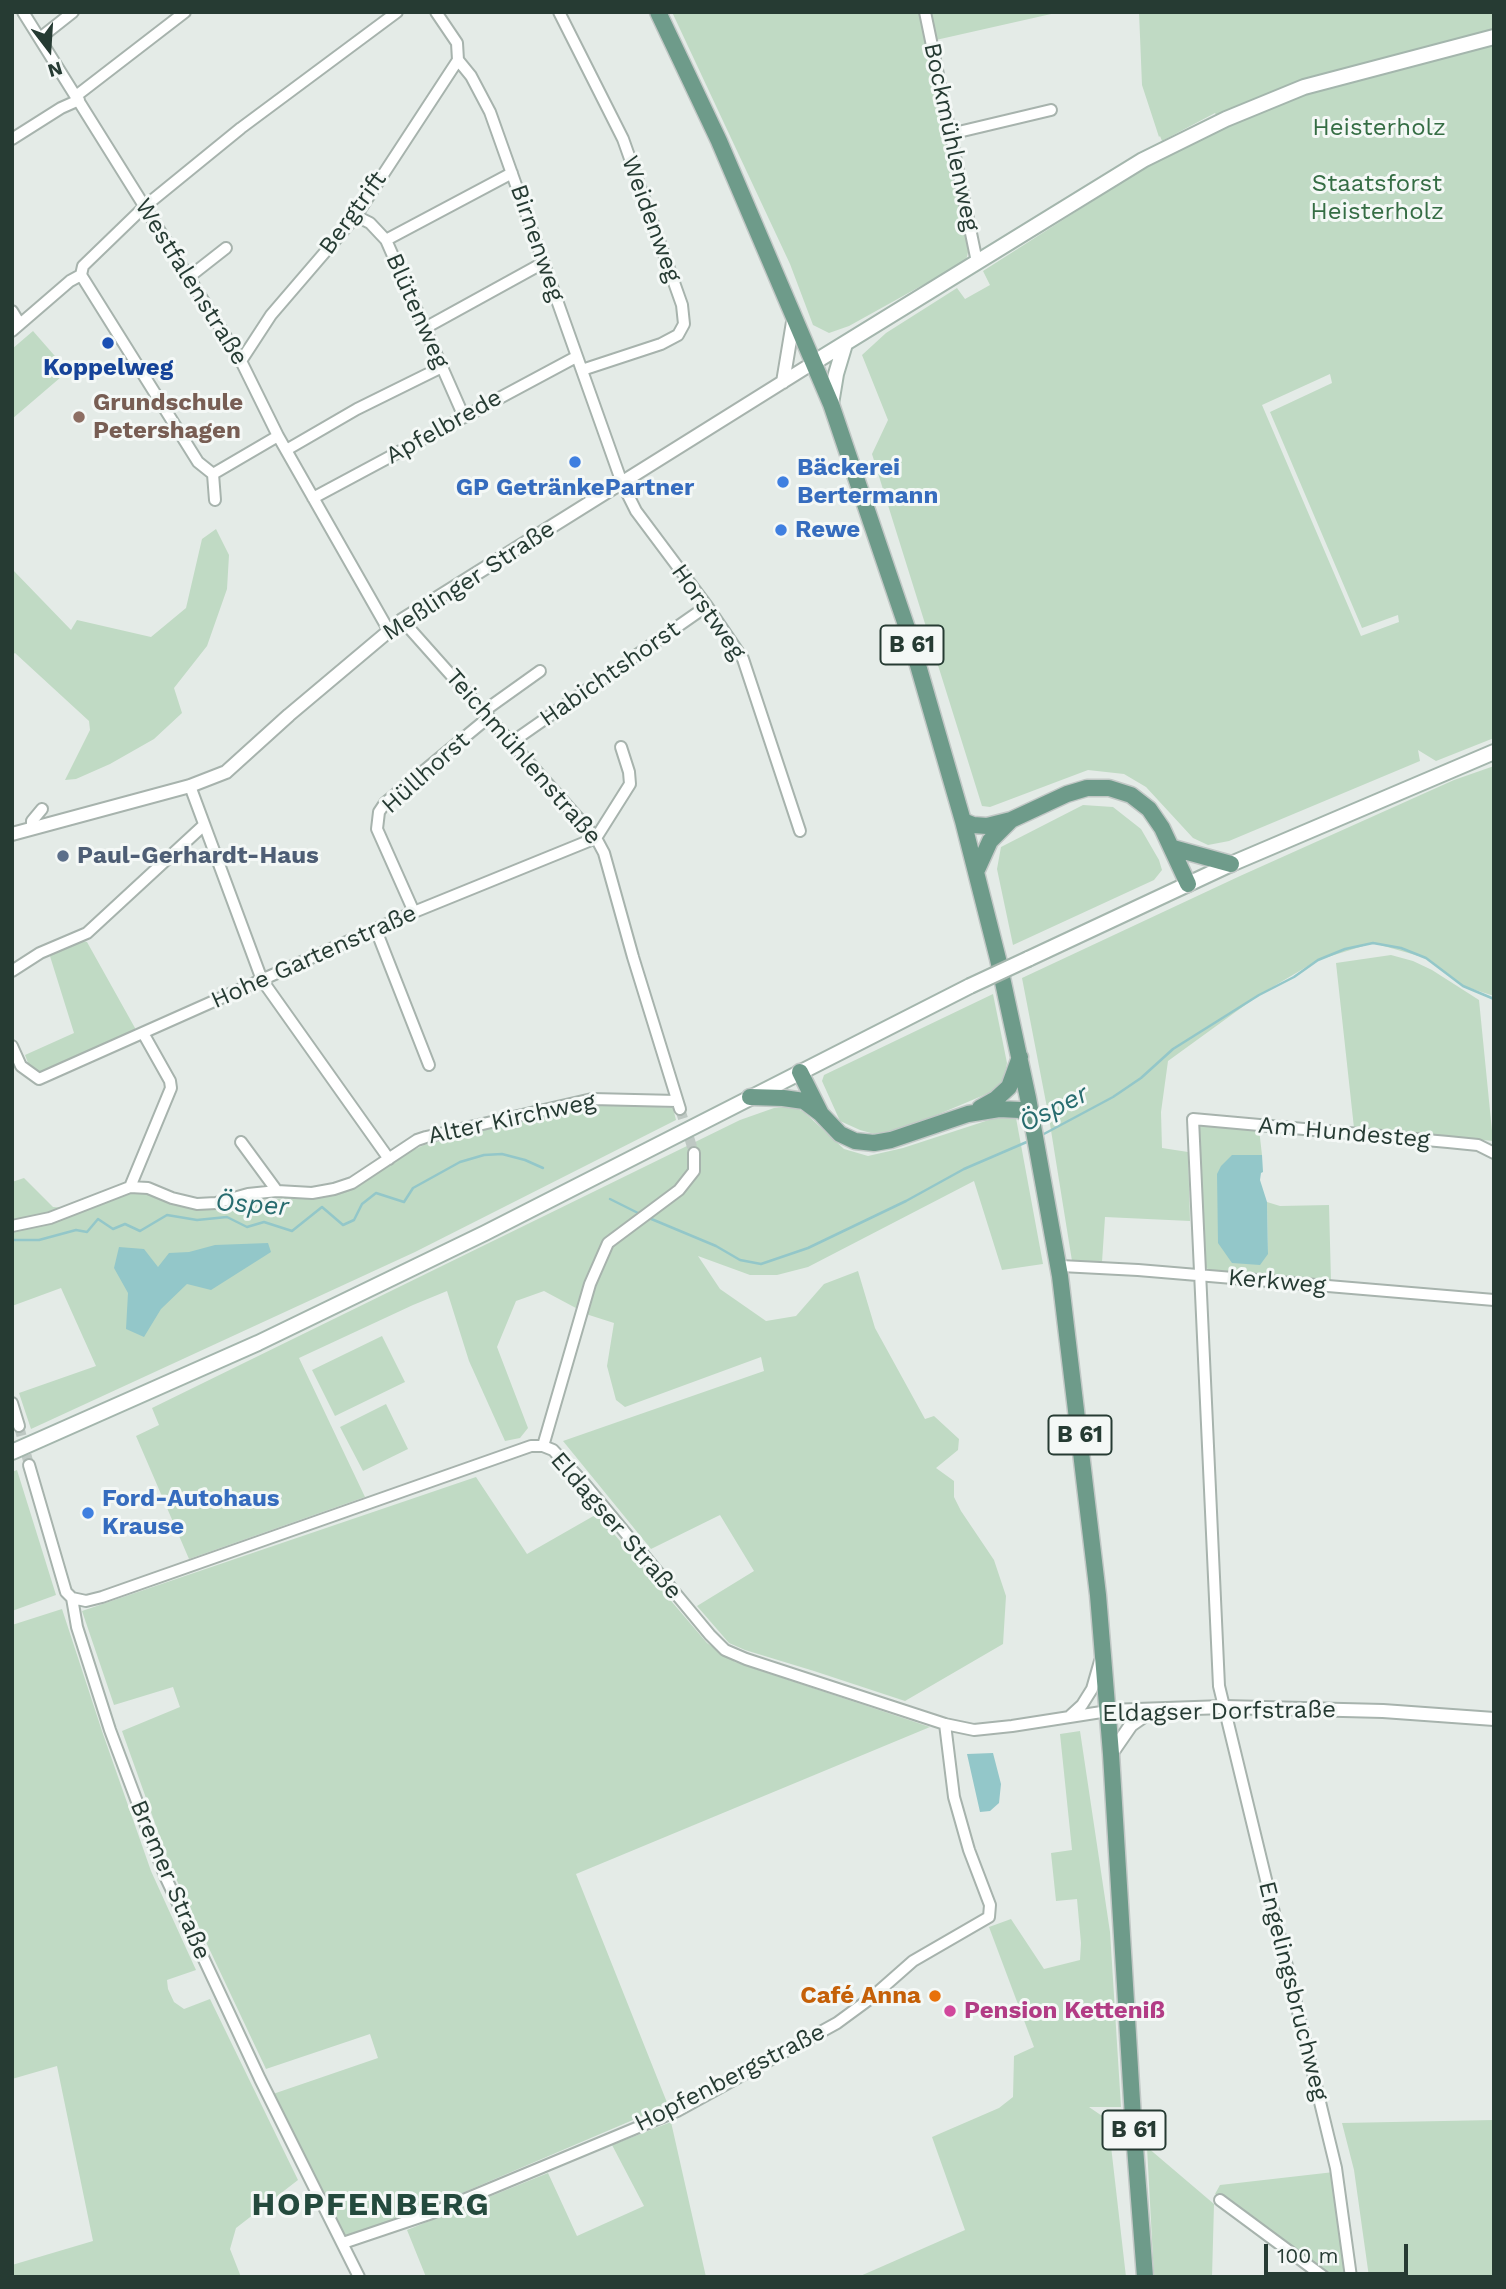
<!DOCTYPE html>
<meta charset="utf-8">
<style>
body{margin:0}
#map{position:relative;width:1506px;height:2289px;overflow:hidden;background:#e4ebe7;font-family:"Work Sans",sans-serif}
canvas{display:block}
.frame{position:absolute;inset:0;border:14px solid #263b33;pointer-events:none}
.north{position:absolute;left:14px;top:14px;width:70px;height:70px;-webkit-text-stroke:5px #f4f8f6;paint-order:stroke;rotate:163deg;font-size:19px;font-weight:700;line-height:28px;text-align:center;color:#263b33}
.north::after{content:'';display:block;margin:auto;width:24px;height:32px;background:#263b33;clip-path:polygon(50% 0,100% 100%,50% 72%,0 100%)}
.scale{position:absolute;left:1264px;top:2244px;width:144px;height:32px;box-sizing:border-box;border:4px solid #263b33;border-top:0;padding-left:9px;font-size:21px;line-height:24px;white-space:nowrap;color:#263b33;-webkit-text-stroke:5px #f4f8f6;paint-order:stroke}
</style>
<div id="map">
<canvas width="1506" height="2289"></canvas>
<div class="frame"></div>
<div class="north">N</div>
<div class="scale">100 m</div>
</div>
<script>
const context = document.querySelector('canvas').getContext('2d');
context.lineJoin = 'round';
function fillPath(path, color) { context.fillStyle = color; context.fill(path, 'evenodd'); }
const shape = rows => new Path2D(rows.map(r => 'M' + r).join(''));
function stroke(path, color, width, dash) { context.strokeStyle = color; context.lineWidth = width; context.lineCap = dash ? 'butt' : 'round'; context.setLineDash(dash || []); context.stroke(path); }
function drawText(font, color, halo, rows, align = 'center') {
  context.font = font + ' "Work Sans",sans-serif'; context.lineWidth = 6; context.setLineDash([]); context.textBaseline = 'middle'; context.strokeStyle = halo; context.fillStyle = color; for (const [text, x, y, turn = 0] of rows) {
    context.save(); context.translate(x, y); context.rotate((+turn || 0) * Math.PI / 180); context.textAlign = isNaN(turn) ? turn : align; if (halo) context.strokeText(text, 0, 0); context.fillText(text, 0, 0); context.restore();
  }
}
fillPath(shape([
 [672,12,1060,12,927,42,969,248,966,261,849,326,829,333,813,325,790,264],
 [1139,12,1494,12,1494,738,1436,761,1418,750,1420,761,1229,841,1208,845,1193,838,1146,787,1124,774,1088,770,990,807,982,806,872,454,888,420,862,355,886,333,957,288,965,299,990,285,983,271,1141,170,1223,126,1215,113,1162,141,1160,136,1159,137,1142,85],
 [1330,374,1332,383,1270,412,1362,628,1398,615,1399,622,1361,636,1262,405],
 [33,331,68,371,12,419,12,349],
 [216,529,229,555,227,589,207,646,174,688,182,713,154,739,110,764,76,779,65,780,90,730,89,721,15,653,12,655,12,569,71,630,77,620,151,637,186,608,202,539],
 [1494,766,1494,996,1463,986,1426,958,1373,943,1318,960,1259,995,1168,1061,1161,1112,1162,1148,1188,1152,1190,1221,1105,1217,1102,1262,1072,1261,1049,1118,1022,978,1240,876,1454,780],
 [1083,805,1113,807,1141,829,1159,860,1162,870,1154,880,1013,945,997,869,1001,847],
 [80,940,87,942,135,1028,135,1033,39,1075,31,1071,25,1055,74,1033,49,953],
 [1391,955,1413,961,1432,970,1479,1000,1493,1141,1354,1128,1336,963],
 [993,994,1007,1063,1004,1078,996,1090,925,1120,878,1135,860,1130,840,1121,822,1081,824,1075],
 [594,1103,673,1108,676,1120,415,1252,31,1429,19,1393,96,1366,61,1288,12,1306,12,1182,24,1178,53,1207,81,1209,128,1194,149,1193,165,1202,202,1210,245,1201,318,1196,424,1145],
 [791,1106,804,1112,844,1149,868,1156,903,1148,998,1117,1016,1118,1043,1264,1002,1270,974,1181,808,1267,777,1275,750,1275,698,1256,720,1289,766,1321,796,1316,824,1284,858,1271,875,1328,925,1419,934,1416,959,1439,958,1450,936,1468,954,1481,954,1497,961,1511,994,1560,1006,1596,1003,1644,905,1701,814,1671,745,1650,729,1643,697,1606,754,1571,720,1515,651,1549,563,1441,764,1371,761,1357,625,1407,616,1400,607,1366,614,1323,589,1315,544,1291,516,1301,497,1347,528,1428,520,1438,505,1441,469,1361,447,1291,413,1305,299,1358,365,1497,189,1559,136,1436,159,1425,152,1408,740,1120,774,1108],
 [1199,1124,1259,1129,1262,1155,1232,1156,1268,1254,1267,1202,1280,1206,1329,1205,1331,1281,1210,1272,1202,1262,1197,1128],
 [382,1336,405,1382,335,1416,312,1370],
 [386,1404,408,1449,363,1471,340,1427],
 [17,1470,56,1595,12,1611,12,1472],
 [476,1477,527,1554,597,1514,707,1643,735,1662,930,1727,576,1874,668,2105,434,2205,353,2235,345,2236,341,2233,273,2094,378,2058,370,2034,266,2069,171,1868,122,1731,180,1707,173,1687,114,1705,82,1611],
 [62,1609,102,1731,151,1871,196,1970,167,1980,168,1989,174,2002,184,2009,210,1999,298,2180,236,2228,230,2249,241,2277,12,2277,12,2265,93,2241,57,2066,12,2079,12,1625],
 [1080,1731,1110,1932,1121,2107,1089,2107,1108,2120,1126,2277,858,2277,965,2230,932,2137,999,2108,1013,2097,1014,2056,1034,2047,989,1927,1011,1919,1044,1969,1080,1960,1081,1943,1077,1899,1056,1901,1051,1853,1072,1850,1060,1734],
 [1494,2120,1494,2277,1369,2277,1354,2170,1342,2123],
 [671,2122,706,2277,426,2277,407,2230,548,2173,577,2236,644,2206,612,2145],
 [1147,2147,1214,2204,1212,2277,1154,2277],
 [1334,2172,1347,2277,1329,2277,1215,2194,1220,2185]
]), '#c0dac4');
fillPath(shape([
 [1232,1155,1262,1155,1263,1172,1261,1173,1260,1180,1267,1202,1268,1254,1260,1265,1232,1263,1218,1243,1217,1174,1221,1166],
 [268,1243,271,1252,211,1290,187,1284,161,1309,144,1337,126,1329,128,1293,114,1268,119,1247,144,1249,158,1267,169,1253,189,1252,215,1245],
 [993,1753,1001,1784,999,1803,990,1811,980,1812,967,1754]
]), '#93c7c9');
stroke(shape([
 [1042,1135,1113,1097,1141,1078,1173,1049,1259,995,1294,977,1318,960,1345,949,1373,943,1401,948,1426,958,1463,986,1494,999],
 [610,1199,640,1214],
 [649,1218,716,1246,740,1260,761,1264,808,1248,906,1201,964,1169,1029,1141],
 [12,1240,39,1240,76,1230,87,1232,98,1219,113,1229,125,1224,140,1231,167,1215,197,1220,227,1217,247,1227,264,1222,292,1231,322,1207,343,1225,354,1220,362,1204,376,1193,404,1202,413,1188,460,1162,484,1155,502,1154,525,1160,543,1168]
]), '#93c7c9', 2.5);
stroke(shape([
 [680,1109,694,1153],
 [19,1426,29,1465]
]), '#bec8c3', 10, [10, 5]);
const minor = shape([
 [23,12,241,361,278,436,389,631],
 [436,12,457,43,458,60,471,76,490,112,622,483,636,511,707,606,743,659,800,831],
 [559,12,623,139,682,305,684,324,678,335,661,344,582,370],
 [925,12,977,262],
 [40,38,73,12],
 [76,96,185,12],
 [950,134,1051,110],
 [12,139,61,108,79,100],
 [356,216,370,223,386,240,464,417],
 [386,240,512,173],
 [81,275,198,462,213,474,215,500],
 [189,277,226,248],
 [12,311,20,324],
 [425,328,543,263],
 [12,331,70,281,81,275,83,266,144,207,241,128,397,12],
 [241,361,271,315,356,216,458,60],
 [288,449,357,409,442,367],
 [213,474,278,436],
 [313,498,576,357],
 [402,620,596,838,604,853,633,957,680,1109],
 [484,711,540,671],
 [512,742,707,606],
 [190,786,262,980,389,1159],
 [32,829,32,821,42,809],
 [596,838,630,784,629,772,621,747],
 [414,912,377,829,379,812,385,803,489,717],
 [376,930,429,1065],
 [12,971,40,953,87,933,204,825],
 [12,1046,21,1066,39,1079,414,912,596,838],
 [241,1142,277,1191],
 [130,1187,171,1088,170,1081,143,1033],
 [12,1226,50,1218,130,1187,148,1188,172,1198,197,1204,216,1203,248,1194,277,1191,312,1193,334,1189,352,1183,417,1140,426,1137,592,1099,677,1101],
 [1061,1266,1138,1270,1494,1300],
 [12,1403,19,1426],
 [543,1446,590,1284,608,1243,679,1190,694,1171,694,1153],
 [29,1465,66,1592,72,1598,77,1627,110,1730,165,1876,260,2079,359,2277],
 [72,1598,86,1601,102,1597,531,1446,543,1446,553,1450,584,1483,710,1635,725,1650,746,1659,945,1724,974,1730,1012,1726,1108,1711],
 [1070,1716,1082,1705,1092,1689,1100,1661],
 [1220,2200,1324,2277],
 [343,2243,432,2213,677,2111,837,2023,871,1998,913,1961,989,1917,990,1905,969,1850,954,1797,945,1724],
 [1351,2277,1336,2168,1219,1686,1193,1119,1448,1142,1478,1145,1494,1153]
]);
const tertiary = shape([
 [783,382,794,316],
 [12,834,190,786,226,772,289,715,402,620,813,363],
 [1108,1711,1224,1707,1383,1711,1494,1719],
 [1111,1754,1131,1725,1151,1711]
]);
const secondary = shape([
 [813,363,1143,160,1226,119,1304,87,1494,37],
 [831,404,836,374,845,344],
 [1028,959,1231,864,1494,752],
 [12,1452,258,1343,485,1233,970,986]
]);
const primary = shape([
 [658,12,719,141,831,404,909,634,963,821,998,959,1028,1098,1060,1276,1098,1595,1111,1754,1134,2134,1145,2277],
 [963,821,973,825,987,826,1011,820,1067,794,1087,788,1109,788,1131,795,1149,809,1162,828,1188,884],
 [1173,848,1231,864],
 [976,872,990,841,1011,820],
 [800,1072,821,1114,840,1134,855,1141,874,1143,891,1140,968,1114,999,1109,1020,1110,1032,1117],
 [750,1097,783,1098,804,1101,820,1113],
 [980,1108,996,1099,1009,1087,1020,1057]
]);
stroke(minor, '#a7b3ad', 14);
stroke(tertiary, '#a7b3ad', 16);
stroke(secondary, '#a4b6ad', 18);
stroke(primary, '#c2c8c6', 19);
stroke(minor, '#fff', 10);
stroke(tertiary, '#fff', 12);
stroke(secondary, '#fff', 14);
stroke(primary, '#6e9b8a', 16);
const secondaryBridge = shape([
 [970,986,1028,959]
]);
stroke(secondaryBridge, '#a4b6ad', 18, []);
stroke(secondaryBridge, '#fff', 14);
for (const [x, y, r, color] of [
 [108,343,7,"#1a4fb4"],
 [79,417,7,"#8d6e63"],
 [575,462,7,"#3f7fe0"],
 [783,482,7,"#3f7fe0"],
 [781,530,7,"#3f7fe0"],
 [63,856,7,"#5c6f8a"],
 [88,1513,7,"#3f7fe0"],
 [935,1996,7,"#e8710a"],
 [950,2011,7,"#d1479c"]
]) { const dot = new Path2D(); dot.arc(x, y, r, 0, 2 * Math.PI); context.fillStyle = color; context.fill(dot); stroke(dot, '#f4f8f6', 2.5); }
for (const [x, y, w] of [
 [912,645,63],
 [1080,1435,63],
 [1134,2130,63]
]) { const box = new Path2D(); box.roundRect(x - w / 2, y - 19.5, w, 39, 5); context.fillStyle = '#f4f8f6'; context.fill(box); stroke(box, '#263b33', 2); }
drawText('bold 23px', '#263b33', null, [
 ["B 61",912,645],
 ["B 61",1080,1435],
 ["B 61",1134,2130]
]);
drawText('24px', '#356d44', '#f4f8f6', [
 ["Heisterholz",1379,128],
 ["Staatsforst",1377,184],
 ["Heisterholz",1377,212]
]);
drawText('24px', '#263b33', '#f4f8f6', [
 ["Bockmühlenweg",951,137,78],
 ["Bergtrift",353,213,-54],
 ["Weidenweg",651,219,70],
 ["Birnenweg",537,243,71],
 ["Westfalenstraße",191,282,58],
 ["Blütenweg",417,311,66],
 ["Apfelbrede",444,427,-29],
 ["Meßlinger Straße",469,581,-33],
 ["Horstweg",708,612,55],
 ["Habichtshorst",610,674,-35],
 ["Teichmühlenstraße",523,757,49],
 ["Hüllhorst",426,773,-42],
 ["Hohe Gartenstraße",314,957,-24],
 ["Alter Kirchweg",512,1119,-12],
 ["Am Hundesteg",1344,1133,5],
 ["Kerkweg",1277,1282,5],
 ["Eldagser Straße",616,1526,49],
 ["Eldagser Dorfstraße",1219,1712,-1],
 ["Bremer Straße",170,1880,67],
 ["Engelingsbruchweg",1293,1991,76],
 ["Hopfenbergstraße",730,2078,-27]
]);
drawText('bold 24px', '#164399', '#f4f8f6', [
 ["Koppelweg",108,368]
]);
drawText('bold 24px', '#785e54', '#f4f8f6', [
 ["Grundschule",93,403],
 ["Petershagen",93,431]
], 'left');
drawText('bold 24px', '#366cbe', '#f4f8f6', [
 ["Bäckerei",797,468],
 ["Bertermann",797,496],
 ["GP GetränkePartner",575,488,"center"],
 ["Rewe",795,530],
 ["Ford-Autohaus",102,1499],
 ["Krause",102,1527]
], 'left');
drawText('bold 24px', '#4e5e75', '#f4f8f6', [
 ["Paul-Gerhardt-Haus",77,856]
], 'left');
drawText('bold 24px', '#c56008', '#f4f8f6', [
 ["Café Anna",921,1996]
], 'right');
drawText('bold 24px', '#b23c85', '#f4f8f6', [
 ["Pension Ketteniß",964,2011]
], 'left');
drawText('italic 26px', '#276c6f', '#f4f8f6', [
 ["Ösper",1054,1109,-27],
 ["Ösper",252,1205,4]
]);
context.letterSpacing = '2px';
drawText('bold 32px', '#244a3d', '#f4f8f6', [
 ["HOPFENBERG",371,2206]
]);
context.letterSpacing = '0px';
</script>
